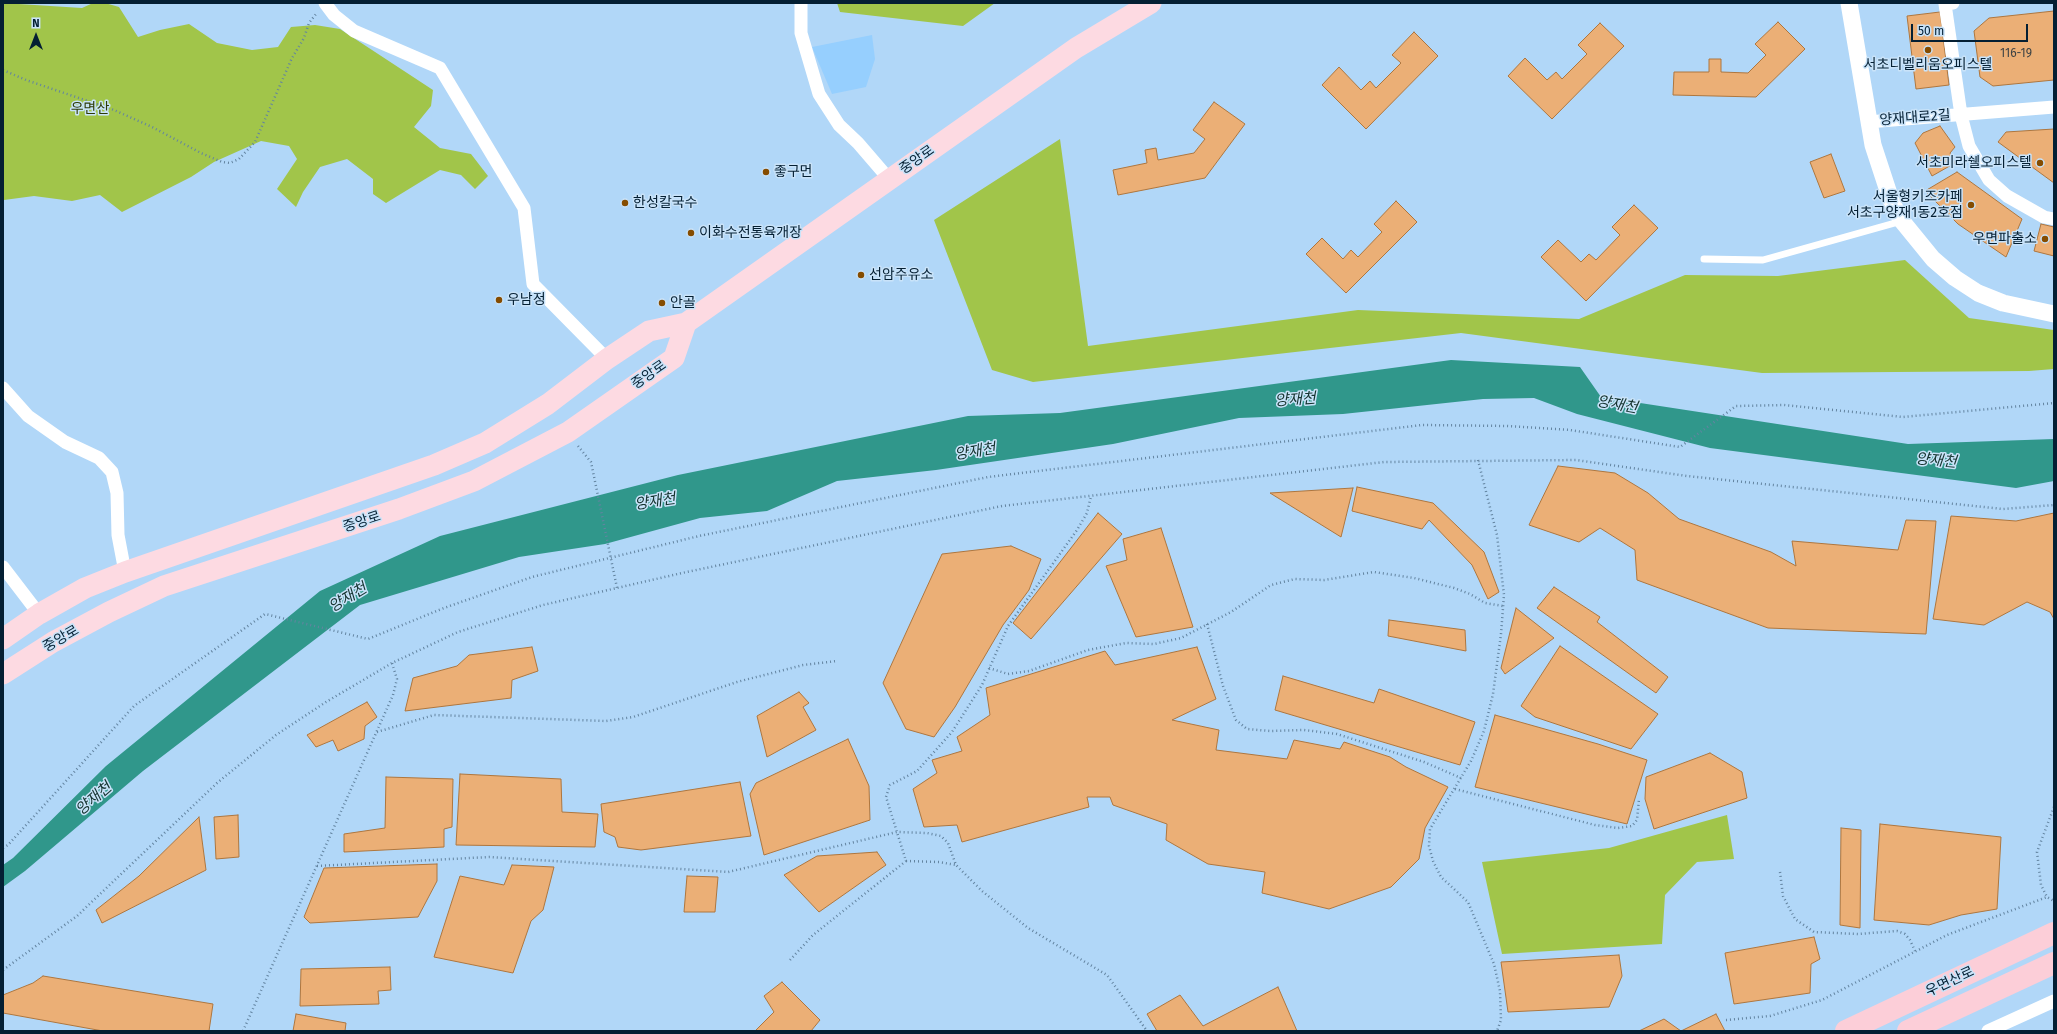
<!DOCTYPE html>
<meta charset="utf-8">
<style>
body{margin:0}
#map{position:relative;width:2057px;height:1034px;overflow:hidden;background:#b1d7f8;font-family:"Fira Sans",sans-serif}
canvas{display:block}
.frame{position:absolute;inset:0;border:4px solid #041f33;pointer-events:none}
.north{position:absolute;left:16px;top:16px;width:40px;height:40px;-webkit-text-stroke:3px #c9e3f9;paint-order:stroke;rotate:0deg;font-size:11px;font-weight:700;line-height:16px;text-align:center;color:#041f33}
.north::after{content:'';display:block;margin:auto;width:14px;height:18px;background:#041f33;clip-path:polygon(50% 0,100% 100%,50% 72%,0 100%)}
.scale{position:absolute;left:1911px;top:24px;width:117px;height:18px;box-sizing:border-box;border:2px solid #041f33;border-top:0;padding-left:5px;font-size:12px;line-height:14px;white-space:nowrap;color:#041f33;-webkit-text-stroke:3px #c9e3f9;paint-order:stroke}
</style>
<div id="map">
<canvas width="2057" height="1034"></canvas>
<div class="frame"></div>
<div class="north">N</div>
<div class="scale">50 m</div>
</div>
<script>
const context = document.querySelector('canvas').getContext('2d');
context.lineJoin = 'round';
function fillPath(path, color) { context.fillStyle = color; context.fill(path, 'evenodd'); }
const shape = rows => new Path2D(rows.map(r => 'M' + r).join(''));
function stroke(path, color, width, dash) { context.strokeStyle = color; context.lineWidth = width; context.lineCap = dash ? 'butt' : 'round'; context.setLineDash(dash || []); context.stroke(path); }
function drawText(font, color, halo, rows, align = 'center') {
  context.font = font + ' "Fira Sans","Noto Sans KR",sans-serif'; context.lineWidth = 3; context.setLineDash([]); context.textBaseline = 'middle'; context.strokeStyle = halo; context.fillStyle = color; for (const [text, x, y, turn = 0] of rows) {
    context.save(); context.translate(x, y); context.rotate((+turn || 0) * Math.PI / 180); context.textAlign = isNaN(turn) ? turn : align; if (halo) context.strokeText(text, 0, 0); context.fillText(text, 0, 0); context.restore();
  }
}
fillPath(shape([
 [872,35,875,59,866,87,832,94,812,47]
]), '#96cffe');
fillPath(shape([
 [3,3,82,8,93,3,105,3,119,7,138,37,160,30,189,24,217,43,252,50,278,47,291,27,315,25,340,29,433,90,431,106,414,127,440,148,471,154,488,176,475,189,461,175,440,170,386,203,373,194,373,179,347,159,320,167,303,192,296,207,277,189,297,159,289,146,261,141,214,162,191,177,122,212,100,195,72,201,34,196,4,200,3,202],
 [837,3,995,3,963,26,840,12],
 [1060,139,1088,346,1358,310,1579,319,1685,275,1778,276,1905,260,1969,318,2054,330,2054,369,2029,371,1762,373,1461,333,1033,382,992,370,934,220],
 [1727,815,1734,859,1697,862,1665,895,1662,944,1502,954,1482,862,1609,848]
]), '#a1c54a');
fillPath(shape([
 [1451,360,1580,367,1601,397,1908,444,2054,439,2054,481,2016,488,1710,448,1577,414,1534,398,1483,399,1343,414,1239,418,1113,444,936,470,837,481,767,511,700,518,605,544,519,557,360,605,143,771,25,871,3,887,3,865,13,858,106,766,320,591,440,536,678,475,968,416,1060,413]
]), '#30978b');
const building = shape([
 [2054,11,2054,80,1993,86,1980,77,1974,31,1989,18,2054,11],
 [1940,12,1949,85,1916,89,1907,16,1940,12],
 [1778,22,1805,49,1756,97,1673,95,1674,72,1709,72,1709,59,1721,59,1721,72,1748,73,1766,55,1755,44,1778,22],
 [1600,23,1624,46,1552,119,1508,76,1525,58,1547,80,1556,72,1562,79,1587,54,1578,45,1600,23],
 [1414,32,1438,56,1366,129,1322,85,1339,67,1361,90,1370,81,1376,88,1401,63,1392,55,1414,32],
 [1214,102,1245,124,1205,178,1118,195,1113,170,1147,163,1145,150,1156,148,1158,160,1194,153,1205,139,1193,130,1214,102],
 [1940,126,1955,147,1950,153,1955,163,1932,176,1915,143,1923,133,1940,126],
 [2054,129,2054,183,1998,142,2006,132,2054,129],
 [1831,154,1845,191,1824,198,1810,162,1831,154],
 [1957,172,2022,219,2006,257,1958,224,1925,191,1957,172],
 [1396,201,1417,222,1346,293,1306,254,1322,238,1343,259,1351,250,1358,257,1382,232,1374,224,1396,201],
 [1634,205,1658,228,1586,301,1541,257,1558,240,1581,262,1589,254,1596,260,1620,235,1612,227,1634,205],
 [2041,224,2054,227,2054,256,2034,251,2041,224],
 [1558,466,1615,473,1648,493,1679,519,1771,552,1796,566,1792,541,1898,550,1906,520,1936,521,1926,634,1768,628,1637,580,1635,550,1600,528,1579,542,1529,525,1558,466],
 [1357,487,1433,503,1484,552,1499,592,1488,599,1472,565,1429,520,1422,529,1352,511,1357,487],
 [1353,488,1341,537,1270,493,1353,488],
 [1098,513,1122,534,1031,639,1013,623,1098,513],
 [2054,513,2054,619,2050,612,2027,602,1984,625,1933,619,1951,516,2016,521,2054,513],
 [1161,528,1193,627,1136,637,1106,566,1127,560,1123,539,1161,528],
 [1011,546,1041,559,1029,590,1003,625,955,707,934,737,906,729,883,683,942,554,1011,546],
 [1554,587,1600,617,1597,622,1668,677,1656,693,1537,608,1554,587],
 [1516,608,1554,638,1505,674,1501,668,1516,608],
 [1389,620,1465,630,1466,651,1388,636,1389,620],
 [1560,646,1658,714,1631,749,1535,717,1521,706,1560,646],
 [532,647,538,671,512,680,511,698,405,711,413,678,457,666,469,655,532,647],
 [1197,647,1216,699,1172,720,1219,730,1216,750,1287,759,1294,740,1340,749,1344,742,1390,757,1406,767,1448,787,1425,828,1419,859,1391,887,1329,909,1262,893,1265,872,1208,864,1166,840,1167,824,1113,805,1110,797,1087,797,1089,807,962,842,957,825,924,827,913,789,937,773,932,760,962,751,957,737,990,715,986,688,1105,651,1115,665,1197,647],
 [1283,676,1374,703,1379,689,1475,722,1460,765,1275,710,1283,676],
 [799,692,809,703,803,707,816,730,767,757,757,716,799,692],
 [367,702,377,717,365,726,364,739,338,751,333,740,316,747,307,735,367,702],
 [1495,715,1598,744,1647,760,1627,824,1475,787,1495,715],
 [848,739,869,786,870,820,764,855,750,794,756,783,848,739],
 [1710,753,1742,772,1747,798,1654,829,1645,799,1646,777,1710,753],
 [460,774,561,779,562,812,598,814,595,847,456,845,460,774],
 [386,777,453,779,452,827,444,829,444,847,344,852,344,834,385,828,386,777],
 [740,782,751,836,641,850,618,847,615,837,604,832,601,804,740,782],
 [238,815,239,857,216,859,214,817,238,815],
 [199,817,206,870,102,923,96,910,139,876,199,817],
 [1880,824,2001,837,1997,909,1961,915,1929,925,1874,920,1880,824],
 [1841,828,1861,830,1860,928,1840,925,1841,828],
 [877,852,886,865,819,912,784,875,817,856,877,852],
 [437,864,437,881,418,917,310,923,304,917,324,868,437,864],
 [512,865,554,867,543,910,531,921,513,973,434,957,460,876,504,885,512,865],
 [687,876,718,877,715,912,684,912,687,876],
 [1814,937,1820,959,1811,964,1810,993,1734,1004,1725,953,1814,937],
 [1619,955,1622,976,1609,1007,1508,1012,1501,962,1619,955],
 [390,967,391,990,378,991,379,1004,300,1006,301,969,390,967],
 [43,976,213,1004,209,1031,103,1031,3,1013,3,995,33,983,43,976],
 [782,982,820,1020,811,1031,755,1031,774,1012,764,996,782,982],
 [1278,987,1297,1031,1157,1031,1147,1014,1180,995,1203,1026,1278,987],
 [296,1014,346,1023,345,1031,293,1031,296,1014],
 [1716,1014,1725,1031,1639,1031,1664,1019,1681,1031,1716,1014]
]);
fillPath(building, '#ebaf76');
stroke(building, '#ae763e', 1);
stroke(shape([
 [3,70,26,80,114,110,152,127,201,153,222,162,230,163,239,159,255,142,292,58,304,38,309,23,316,14],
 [578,446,591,462,617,588],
 [1478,460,1497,535,1504,595,1501,634,1493,694,1484,731,1471,761,1430,829,1429,846,1433,861,1441,877,1468,902,1494,964,1500,991,1501,1020,1497,1031],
 [1207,624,1223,686,1236,720,1247,729,1270,731,1304,730,1337,734,1424,762,1461,778],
 [989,668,1008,674,1029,671,1088,650,1126,643,1154,644,1181,638,1231,612,1271,585,1295,579,1324,580,1374,572,1414,578,1454,588,1470,594,1485,603,1503,606],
 [377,732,434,715,606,721,633,717,737,682,803,665,837,661],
 [1455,789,1595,825,1618,828,1632,826,1637,820,1639,799],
 [2054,807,2037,852,2041,885,2047,897,2054,901],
 [3,848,8,845,134,706,265,614,368,639,444,608,532,577,699,536,988,477,1422,425,1507,426,1570,430,1680,447,1736,406,1784,405,1903,417,2054,403],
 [906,861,939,862,956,865],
 [317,866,489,857,728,872,897,832,927,833,941,836,948,843,956,865,982,891,1028,928,1107,975,1147,1031],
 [1780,872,1783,896,1795,919,1814,932,1858,934,1897,931,1905,934,1910,940,1915,951],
 [790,960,813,935,906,861,886,797,890,785,917,771,952,732,982,685,1008,626,1077,530,1087,513,1091,496],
 [3,970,77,916,217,783,276,735,326,702,392,663,458,632,543,605,682,573,1002,506,1384,462,1576,460,1687,476,2003,509,2054,505],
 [1726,1020,1770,1016,1822,1000,1947,935,2047,897],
 [243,1031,393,695,397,679,392,663]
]), '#6384a0', 2.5, [1, 3]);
stroke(shape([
 [1704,259,1763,260,1902,221]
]), '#fff', 7);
stroke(shape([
 [325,3,334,15,354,31,440,68,524,208,533,284,607,359],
 [801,3,801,33,819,94,839,125,858,143,889,179],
 [1953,3,1945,4,1961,115,1969,146,1989,180,2007,196,2044,217,2054,219],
 [1868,122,2054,107],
 [3,388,28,416,65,442,99,458,112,472,117,493,118,535,125,572],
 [3,567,39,614],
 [1988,1031,2054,1001]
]), '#fff', 13);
stroke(shape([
 [1849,3,1873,145,1892,203,1902,221,1933,259,1955,278,1978,293,2003,303,2054,314]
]), '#fff', 17);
stroke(shape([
 [3,639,39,614,85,588,125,572,434,465,485,443,548,404,607,359,649,331,686,323,1076,48,1151,3],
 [3,674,53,642,109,612,164,586,399,509,474,481,568,432,674,358,686,323]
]), '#fddae2', 21);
stroke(shape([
 [1846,1031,2054,933],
 [1908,1031,2054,963]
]), '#fcced8', 22);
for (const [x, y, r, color] of [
 [1928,50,4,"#854c00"],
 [2040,163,4,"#854c00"],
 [766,172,4,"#854c00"],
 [625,203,4,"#854c00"],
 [1971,205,4,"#854c00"],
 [691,233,4,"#854c00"],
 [2045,239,4,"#854c00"],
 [861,275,4,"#854c00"],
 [499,300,4,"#854c00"],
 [662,303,4,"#854c00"]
]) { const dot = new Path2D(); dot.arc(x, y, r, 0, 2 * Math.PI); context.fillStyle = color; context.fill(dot); stroke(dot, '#c9e3f9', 1.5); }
drawText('12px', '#3e4344', null, [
 ["116-19",2016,54]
]);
drawText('14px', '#041f33', '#c9e3f9', [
 ["서초디벨리움오피스텔",1928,65,"center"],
 ["서초미라쉘오피스텔",2032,163,"right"],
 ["좋구먼",774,172],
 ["서울형키즈카페",1963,197,"right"],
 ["서초구양재1동2호점",1963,213,"right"],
 ["한성칼국수",633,203],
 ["이화수전통육개장",699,233],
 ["우면파출소",2037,239,"right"],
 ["선암주유소",869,275],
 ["우남정",507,300],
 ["안골",670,303]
], 'left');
drawText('14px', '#2d3b07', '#c9e3f9', [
 ["우면산",90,109]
]);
drawText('14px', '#041f33', '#c9e3f9', [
 ["양재대로2길",1915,118,-4],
 ["중앙로",917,160,-35],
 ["중앙로",649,375,-35],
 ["중앙로",362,522,-18],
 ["중앙로",61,639,-30],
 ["우면산로",1950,982,-25]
]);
drawText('italic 15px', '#15332f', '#c9e3f9', [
 ["양재천",1295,400,-4],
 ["양재천",1617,405,10],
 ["양재천",975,452,-9],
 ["양재천",1936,461,5],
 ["양재천",655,502,-9],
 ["양재천",348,598,-31],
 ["양재천",94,799,-41]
]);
</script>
